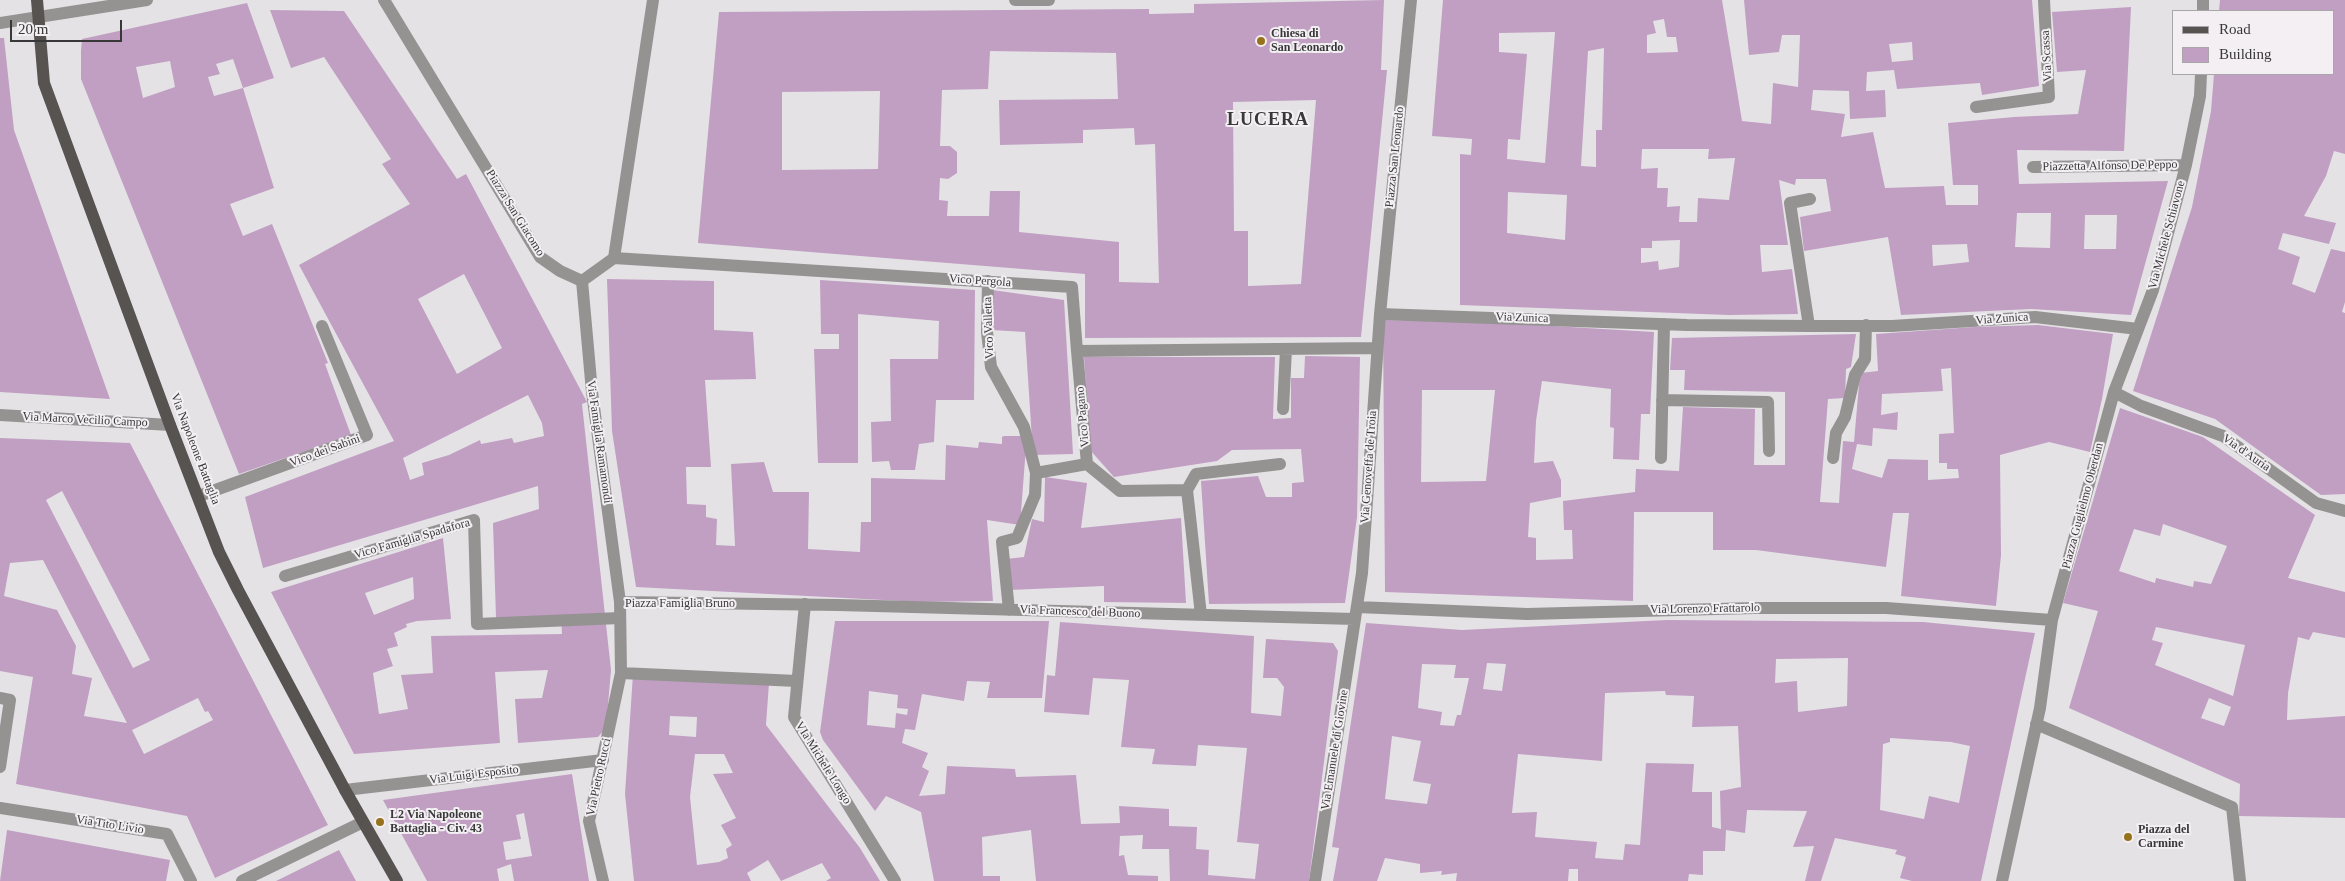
<!DOCTYPE html>
<style>
body{margin:0}
#map{position:relative;width:2345px;height:881px;overflow:hidden;background:#e5e2e6;font-family:Georgia,serif}
canvas{display:block}
.legend{position:absolute;left:2172px;top:10px;width:162px;height:65px;box-sizing:border-box;background:#f3eff3;border:1px solid #a9a6a9;margin:0;padding:6px 9px;list-style:none;font-size:15px;color:#393839}
.legend li{display:flex;align-items:center;gap:10px;height:25px}
.legend b{width:25px;border:1px solid #a9a6a9}
.scale{position:absolute;left:10px;top:20px;width:112px;height:22px;box-sizing:border-box;border:2px solid #393839;border-top:0;padding-left:6px;font-size:15px;line-height:18px;white-space:nowrap;color:#393839;-webkit-text-stroke:4px #f3eff3;paint-order:stroke}
</style>
<div id="map">
<canvas width="2345" height="881"></canvas>
<ul class="legend">
<li><b style="height:6px;background:#565351"></b>Road</li>
<li><b style="height:14px;background:#c09fc3"></b>Building</li>
</ul>
<div class="scale">20 m</div>
</div>
<script>
const context = document.querySelector('canvas').getContext('2d');
context.lineJoin = 'round';
function fillPath(path, color) { context.fillStyle = color; context.fill(path, 'evenodd'); }
const shape = rows => new Path2D(rows.map(r => 'M' + r).join(''));
function stroke(path, color, width, dash) { context.strokeStyle = color; context.lineWidth = width; context.lineCap = dash ? 'butt' : 'round'; context.setLineDash(dash || []); context.stroke(path); }
function drawText(font, color, halo, rows, align = 'center') {
  context.font = font + ' Georgia,serif'; context.lineWidth = 4; context.setLineDash([]); context.textBaseline = 'middle'; context.strokeStyle = halo; context.fillStyle = color; for (const [text, x, y, turn = 0] of rows) {
    context.save(); context.translate(x, y); context.rotate((+turn || 0) * Math.PI / 180); context.textAlign = isNaN(turn) ? turn : align; if (halo) context.strokeText(text, 0, 0); context.fillText(text, 0, 0); context.restore();
  }
}
fillPath(shape([
 [1384,0,1381,70,1387,70,1361,337,1085,338,1085,274,698,243,719,12,1149,9,1149,14,1194,13,1194,4],
 [990,51,1116,53,1118,99,999,100,1000,145,1083,143,1083,130,1134,128,1135,145,1155,144,1159,283,1119,282,1119,242,1019,232,1020,191,990,191,989,216,947,216,948,201,939,200,940,178,948,179,957,173,957,152,950,146,940,146,942,90,988,89],
 [880,91,878,169,782,170,782,92],
 [1316,100,1301,284,1248,286,1248,231,1234,231,1233,102],
 [1443,0,1722,0,1742,121,1771,124,1773,83,1798,87,1800,35,1782,35,1779,52,1749,55,1744,0,2032,0,2039,86,1982,95,1980,83,1897,89,1894,70,1867,72,1866,91,1885,90,1886,117,1850,119,1849,91,1813,90,1811,110,1845,114,1841,137,1873,132,1885,188,1944,186,1946,205,1978,205,1978,185,1953,185,1948,123,2014,117,2078,114,2086,70,2057,72,2052,12,2131,7,2124,151,2017,150,2019,184,2168,181,2131,315,2031,309,1901,315,1888,237,1804,251,1800,217,1831,211,1826,179,1796,179,1795,185,1779,180,1788,245,1760,245,1762,272,1792,269,1798,314,1729,315,1460,305,1460,154,1471,155,1472,139,1432,136],
 [1664,19,1667,37,1676,37,1678,52,1647,53,1647,35,1656,33,1653,21],
 [1555,32,1545,163,1507,159,1508,139,1520,140,1527,54,1499,52,1499,33],
 [1912,42,1913,60,1892,62,1889,44],
 [1604,48,1602,130,1596,130,1596,167,1581,166,1588,51],
 [1642,149,1709,149,1708,159,1735,158,1729,200,1698,198,1697,222,1679,222,1680,206,1667,207,1668,188,1657,188,1658,168,1641,169],
 [1508,192,1567,195,1565,240,1507,233],
 [2017,213,2051,213,2050,248,2015,247],
 [2085,215,2117,215,2116,249,2084,249],
 [1680,240,1679,267,1659,270,1658,261,1641,263,1641,248,1652,248,1652,241],
 [1967,244,1969,262,1933,266,1932,245],
 [2220,0,2345,0,2345,154,2334,151,2326,176,2304,216,2336,223,2329,244,2283,233,2278,249,2300,257,2292,284,2315,293,2331,249,2345,252,2345,302,2342,312,2345,313,2345,494,2321,495,2215,419,2133,391,2192,207,2211,111,2214,74,2334,74,2334,11,2219,11],
 [247,3,274,78,243,88,274,188,230,204,243,236,272,224,328,363,325,364,351,435,239,474,81,79,81,51,82,39],
 [233,59,243,88,214,96,208,77,220,74,216,64],
 [170,61,175,87,143,98,136,67],
 [270,10,344,11,457,179,466,174,587,402,582,404,611,670,606,728,598,737,518,743,515,699,542,698,548,670,495,672,500,743,354,754,271,592,443,538,451,619,417,621,406,624,407,627,394,633,398,646,387,649,393,666,373,673,379,714,408,709,401,675,433,673,431,636,562,634,561,616,496,618,493,523,539,509,538,486,263,568,245,497,394,441,299,265,410,204,382,164,391,159,324,57,291,68],
 [464,274,502,348,457,374,418,299],
 [528,395,542,423,544,436,514,443,512,438,481,444,480,440,449,455,422,463,424,475,410,480,403,458],
 [413,577,414,599,374,615,365,593],
 [0,38,4,38,14,130,110,399,0,392],
 [607,279,714,281,714,330,753,332,756,379,705,380,711,467,686,467,687,504,706,505,706,517,717,519,716,545,735,546,731,464,764,462,773,492,809,492,808,549,860,552,861,522,871,522,871,478,945,480,946,445,978,448,979,442,1002,444,1002,437,1004,436,1025,436,1026,447,1020,525,987,520,993,601,921,602,636,587,612,431],
 [820,280,975,290,974,400,936,400,934,442,919,444,915,470,891,470,889,461,872,462,871,422,891,421,890,359,938,359,939,321,858,314,858,463,818,463,814,349,839,349,839,334,821,334],
 [992,290,1064,300,1073,454,1033,455,1025,332,992,330],
 [1383,320,1503,323,1654,332,1650,414,1641,414,1639,460,1613,459,1614,428,1610,427,1611,389,1542,381,1536,421,1534,463,1553,461,1561,480,1561,497,1530,503,1528,537,1536,538,1536,560,1573,559,1572,530,1564,530,1563,501,1635,492,1636,469,1679,471,1683,407,1755,409,1754,465,1785,465,1785,392,1684,390,1685,370,1670,370,1672,338,1856,334,1851,367,1846,369,1845,398,1828,399,1820,502,1839,503,1843,441,1854,442,1860,373,1878,371,1876,334,1974,327,2038,325,2113,334,2102,399,2090,452,2049,442,2000,455,2001,555,1996,606,1901,596,1909,513,1893,513,1886,567,1756,550,1713,550,1713,512,1634,512,1633,601,1385,592],
 [1951,368,1954,433,1939,434,1939,463,1947,463,1947,469,1958,469,1959,478,1928,480,1928,460,1888,459,1882,478,1852,469,1857,444,1872,446,1873,428,1897,430,1898,412,1881,415,1882,394,1943,391,1941,369],
 [1422,390,1495,390,1486,481,1421,482],
 [1305,356,1360,357,1357,517,1345,603,1209,604,1201,481,1258,476,1266,497,1292,497,1292,483,1304,482,1301,449,1232,450,1217,461,1114,477,1090,450,1084,357,1275,357,1273,419,1291,418,1291,378,1304,378],
 [2120,408,2203,437,2315,515,2288,578,2345,592,2345,638,2313,632,2309,640,2298,637,2288,693,2287,720,2345,716,2345,818,2239,816,2240,784,2069,708,2098,611,2063,603],
 [2163,524,2227,546,2211,584,2194,581,2193,587,2156,578,2155,583,2119,571,2134,529,2160,536],
 [2156,627,2245,645,2233,696,2155,665,2163,643,2152,640],
 [2209,698,2231,707,2224,726,2201,718],
 [0,438,130,443,328,825,215,878,187,816,16,784,33,677,0,671],
 [62,491,150,660,133,668,46,500],
 [43,560,127,723,84,716,92,678,72,674,76,646,57,610,4,596,10,563],
 [198,698,205,712,208,711,213,720,144,754,132,730],
 [1045,477,1087,483,1081,528,1181,518,1186,603,1104,602,1104,586,1009,590,1006,559,1024,557,1032,519,1044,522],
 [1667,620,1923,622,2035,633,1981,881,1912,881,1900,878,1906,857,1895,854,1897,850,1835,838,1821,881,1805,881,1814,846,1793,847,1807,811,1747,810,1745,833,1726,830,1725,851,1703,851,1703,875,1689,874,1688,881,1578,881,1578,869,1569,869,1568,881,1456,881,1457,873,1441,875,1442,871,1420,873,1420,864,1385,858,1377,881,1333,881,1339,848,1332,847,1366,623,1462,630],
 [1848,658,1847,706,1798,712,1797,681,1775,683,1776,659],
 [1487,663,1506,664,1502,691,1483,689],
 [1422,664,1456,665,1454,678,1469,678,1461,715,1457,715,1454,726,1440,725,1442,712,1418,708],
 [1665,691,1666,695,1694,696,1692,727,1738,726,1741,787,1720,791,1721,829,1712,827,1712,792,1692,792,1694,764,1646,763,1640,845,1625,844,1623,860,1595,858,1597,842,1535,837,1537,812,1512,813,1518,754,1602,761,1605,693],
 [1392,736,1421,741,1413,781,1431,784,1427,804,1385,799],
 [1890,738,1951,742,1970,746,1959,803,1929,796,1924,819,1880,810,1883,744,1890,742],
 [835,621,1049,621,1042,698,987,698,990,682,967,681,964,701,922,694,915,730,905,729,902,743,928,753,922,767,929,771,919,796,945,794,947,766,1015,769,1016,777,1076,775,1081,824,1120,823,1119,806,1169,809,1169,826,1197,827,1196,849,1209,850,1208,875,1255,879,1259,844,1237,842,1247,748,1198,745,1196,766,1152,764,1155,749,1121,747,1129,680,1093,678,1089,715,1044,712,1047,675,1055,676,1060,622,1254,636,1251,713,1281,716,1284,687,1277,678,1263,678,1266,639,1333,643,1338,651,1309,881,1170,881,1169,849,1142,849,1143,835,1120,836,1119,856,1124,855,1128,875,1158,876,1158,881,1036,881,1031,830,982,837,983,876,1000,876,1000,881,934,881,921,812,886,796,875,811,823,740,820,732],
 [869,691,898,695,897,708,908,709,907,715,896,713,895,728,867,725],
 [633,674,769,683,766,725,860,848,880,881,826,881,831,878,822,863,781,881,768,860,747,873,751,881,634,881,625,794],
 [670,716,697,717,696,737,669,735],
 [695,754,724,754,733,773,713,774,736,818,721,825,732,845,726,849,728,858,719,862,697,865,690,797],
 [572,774,589,881,514,881,511,864,497,869,499,881,427,881,383,800],
 [524,813,532,856,506,860,503,842,521,839,516,815],
 [7,830,170,860,166,881,0,881],
 [339,850,356,881,276,881]
]), '#c09fc3');
stroke(shape([
 [384,0,540,257,560,271,582,281],
 [1015,0,1049,0],
 [2203,11,2203,0],
 [0,23,147,0],
 [1976,107,2049,97,2044,0],
 [2033,167,2186,165],
 [614,258,1072,287,1077,351,1377,348],
 [582,281,592,392,620,602,621,673,589,821,603,881],
 [582,281,614,258,653,0],
 [988,281,987,332,991,367,1024,427,1036,473,1035,495,1017,538,1002,542,1009,610],
 [1380,314,1687,325,1809,326,1892,326,2035,317,2138,329],
 [1809,326,1790,203,1810,199],
 [1077,351,1087,464,1120,491,1187,490,1201,615],
 [2114,392,2141,406,2223,436,2316,503,2345,511],
 [1662,400,1768,402,1769,451],
 [1283,409,1286,349],
 [0,415,170,425],
 [1661,458,1664,324],
 [1833,458,1836,433,1845,417,1855,375,1865,359,1866,325],
 [1036,473,1087,464],
 [1187,490,1196,474,1280,464],
 [199,496,367,435,322,326],
 [285,576,474,520,477,624,620,618],
 [620,602,838,605,1355,619],
 [805,604,794,717,895,881],
 [1357,607,1527,614,1754,608,1886,608,2052,620],
 [621,673,797,681],
 [0,698,10,700,0,767],
 [2036,724,2232,807,2240,881],
 [345,790,603,760],
 [0,808,167,834,191,881],
 [242,881,363,822],
 [1315,881,1362,573,1380,314,1411,0],
 [2002,881,2040,708,2052,620,2114,392,2153,290,2186,165,2200,96,2201,74]
]), '#959392', 12);
stroke(shape([
 [37,0,44,83,170,425,219,552,238,590,345,790,397,881]
]), '#565351', 12);
for (const [x, y, r, color] of [
 [1261,41,5,"#96721c"],
 [380,822,5,"#96721c"],
 [2128,837,5,"#96721c"]
]) { const dot = new Path2D(); dot.arc(x, y, r, 0, 2 * Math.PI); context.fillStyle = color; context.fill(dot); stroke(dot, '#f3eff3', 2); }
drawText('bold 12px', '#393839', '#f3eff3', [
 ["Chiesa di",1271,34],
 ["San Leonardo",1271,48],
 ["L2 Via Napoleone",390,815],
 ["Battaglia - Civ. 43",390,829],
 ["Piazza del",2138,830],
 ["Carmine",2138,844]
], 'left');
drawText('12px', '#393839', '#f3eff3', [
 ["Via Scassa",2047,56,-93],
 ["Piazza San Leonardo",1395,157,-84],
 ["Piazzetta Alfonso De Peppo",2110,166,-1],
 ["Piazza San Giacomo",515,213,58],
 ["Via Michele Schiavone",2167,235,-75],
 ["Vico Pergola",980,281,4],
 ["Via Zunica",1522,318,2],
 ["Via Zunica",2002,319,-4],
 ["Vico Valletta",989,328,-92],
 ["Vico Pagano",1083,417,-95],
 ["Via Marco Vecilio Campo",85,420,3],
 ["Via Famiglia Ramamondi",599,442,82],
 ["Via Napoleone Battaglia",195,449,69],
 ["Vico dei Sabini",325,451,-20],
 ["Via d'Auria",2246,453,35],
 ["Via Genoveffa de Troia",1369,467,-86],
 ["Piazza Guglielmo Oberdan",2083,506,-75],
 ["Vico Famiglia Spadafora",412,539,-16],
 ["Piazza Famiglia Bruno",680,604],
 ["Via Lorenzo Frattarolo",1705,609,-1],
 ["Via Francesco del Buono",1080,612,2],
 ["Via Emanuele di Giovine",1335,750,-81],
 ["VIa Michele Longo",823,763,58],
 ["Via Luigi Esposito",474,775,-7],
 ["Via Pietro Rucci",599,777,-78],
 ["Via Tito Livio",110,825,9]
]);
context.letterSpacing = '1px';
drawText('bold 18px', '#393839', '#f3eff3', [
 ["LUCERA",1268,120]
]);
context.letterSpacing = '0px';
</script>
